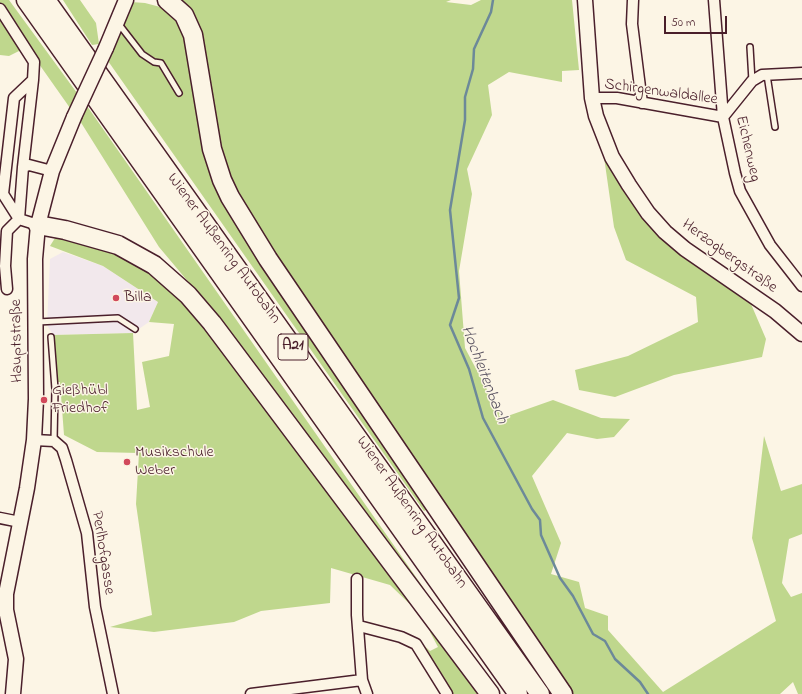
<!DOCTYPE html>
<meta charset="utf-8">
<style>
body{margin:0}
#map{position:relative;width:802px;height:694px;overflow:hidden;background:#fcf5e5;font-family:"Indie Flower",sans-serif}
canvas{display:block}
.scale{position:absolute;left:664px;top:16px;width:63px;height:18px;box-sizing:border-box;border:2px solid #4a1f2b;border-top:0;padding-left:5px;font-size:12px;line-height:14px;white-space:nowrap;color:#4a1f2b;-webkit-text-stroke:3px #fcf5e5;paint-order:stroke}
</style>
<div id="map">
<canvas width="802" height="694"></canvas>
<div class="scale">50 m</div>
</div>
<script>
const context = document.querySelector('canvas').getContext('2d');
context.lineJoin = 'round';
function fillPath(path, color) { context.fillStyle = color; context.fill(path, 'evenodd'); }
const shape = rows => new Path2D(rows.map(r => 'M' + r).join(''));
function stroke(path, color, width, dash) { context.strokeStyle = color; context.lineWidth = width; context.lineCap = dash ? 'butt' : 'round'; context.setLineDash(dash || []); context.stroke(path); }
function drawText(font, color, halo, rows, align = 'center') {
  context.font = font + ' "Indie Flower",sans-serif'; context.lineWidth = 3; context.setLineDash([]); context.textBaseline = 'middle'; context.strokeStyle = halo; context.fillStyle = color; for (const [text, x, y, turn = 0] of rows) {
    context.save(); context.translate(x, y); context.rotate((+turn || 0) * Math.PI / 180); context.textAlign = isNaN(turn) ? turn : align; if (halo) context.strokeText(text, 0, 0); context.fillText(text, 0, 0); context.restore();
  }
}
fillPath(shape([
 [63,252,103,266,158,302,149,322,133,333,53,335,47,325,50,259]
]), '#f2e8ec');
fillPath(shape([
 [0,0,9,0,77,93,70,108,39,64,0,13],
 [63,0,80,0,96,23,99,44,92,45],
 [174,0,451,0,446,2,471,5,481,0,572,0,579,70,562,71,562,82,509,72,488,85,492,115,467,169,472,194,459,271,465,348,502,418,553,400,601,418,630,419,614,437,597,439,567,433,532,476,561,543,551,574,579,582,585,608,608,616,608,630,663,692,776,621,752,538,764,436,781,491,802,484,802,534,789,539,782,583,791,597,802,593,802,694,798,694,793,682,780,694,570,694,257,227,229,178,217,131],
 [131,2,145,3,164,8,181,25,190,50,209,170,228,212,431,507,424,511,108,61],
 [0,17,21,50,9,56,0,55],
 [87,106,425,590,420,592,217,316,159,247,80,121],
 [604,157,644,220,751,304,766,339,762,357,674,375,615,397,579,390,575,370,628,356,698,322,696,297,626,260,614,227],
 [55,238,96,245,131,260,167,286,213,333,418,612,390,585,331,568,330,603,261,611,234,622,154,632,110,627,152,615,136,504,139,453,97,452,64,435,60,382,56,382,53,335,133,333,137,410,150,407,142,362,169,356,174,324,149,322,158,302,103,266,50,246],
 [433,627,483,694,450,694,416,638,430,651,438,647,430,632]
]), '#bfd78d');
stroke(shape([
 [493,0,491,12,474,49,473,69,465,97,465,120,450,210,459,298,450,325,469,369,483,418,532,509,540,520,541,535,560,578,573,596,593,634,605,641,615,659,640,682,648,694]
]), '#6c8999', 2.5);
const lane = shape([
 [118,23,142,54,154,62,161,63,179,93],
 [750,47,752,81],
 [767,75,775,127],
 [37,322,118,318,135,329],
 [51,337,55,389,54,441]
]);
const street = shape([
 [633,0,632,24,642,103],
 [714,0,723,117,735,173,740,191,770,245,802,286],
 [0,9,34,62,33,80],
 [592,98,617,98,723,117,752,81,762,75,802,73],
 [38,225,19,219,23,167,29,165,52,171],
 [7,289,5,266,7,231,19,219,3,194,14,98,33,80,23,167],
 [34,440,54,441,62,448,66,460,87,533,95,607,113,694],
 [0,518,20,522],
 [357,579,357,615,362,680,367,694],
 [359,626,401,637,416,644,447,694],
 [251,694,362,680]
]);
const secondary = shape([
 [585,0,592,98,596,116,612,157,629,185,648,213,665,232,685,249,775,311,802,334],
 [106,48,126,0],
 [13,694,16,659,6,610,6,594,27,488,34,440,36,399,35,259,38,225,52,171,74,117]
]);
const highway = shape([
 [26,0,518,694],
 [46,0,540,694],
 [167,0,184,15,193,35,212,149,222,180,230,197,268,259,563,694],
 [38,225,65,230,118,245,154,265,188,295,212,323,490,694]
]);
stroke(lane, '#4a1f2b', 8);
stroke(street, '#4a1f2b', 13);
stroke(secondary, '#4a1f2b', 17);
stroke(highway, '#4a1f2b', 21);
stroke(lane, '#fcf5e5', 5);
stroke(street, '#fcf5e5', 10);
stroke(secondary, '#fcf5e5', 14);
stroke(highway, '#fcf5e5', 18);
const secondaryBridge = shape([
 [74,117,106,48]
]);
stroke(secondaryBridge, '#4a1f2b', 17, []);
stroke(secondaryBridge, '#fcf5e5', 14);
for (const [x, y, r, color] of [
 [116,298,4,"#d1495b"],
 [44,400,4,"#d1495b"],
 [127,462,4,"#d1495b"]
]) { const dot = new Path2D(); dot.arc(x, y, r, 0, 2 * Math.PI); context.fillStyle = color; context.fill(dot); stroke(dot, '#fcf5e5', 1.5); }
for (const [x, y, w] of [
 [293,347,30]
]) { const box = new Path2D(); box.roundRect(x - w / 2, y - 13, w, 26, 3); context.fillStyle = '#fcf5e5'; context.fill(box); stroke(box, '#4a1f2b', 1); }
drawText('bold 15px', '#4a1f2b', null, [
 ["A21",293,347]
]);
drawText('16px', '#4a1f2b', '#fcf5e5', [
 ["Schirgenwaldallee",661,93,8],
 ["Eichenweg",747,149,77],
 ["Wiener Außenring Autobahn",223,249,54],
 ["Herzogbergstraße",729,257,36],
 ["Hauptstraße",18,341,-91],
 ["Wiener Außenring Autobahn",411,513,55],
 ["Perlhofgasse",102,553,81]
]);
drawText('16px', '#4a1f2b', '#fcf5e5', [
 ["Billa",124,298],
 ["Gießhübl",52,391],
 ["Friedhof",52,409],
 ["Musikschule",135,453],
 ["Weber",135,471]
], 'left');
drawText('italic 17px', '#5b5462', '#fcf5e5', [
 ["Hochleitenbach",483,375,69]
]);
</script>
